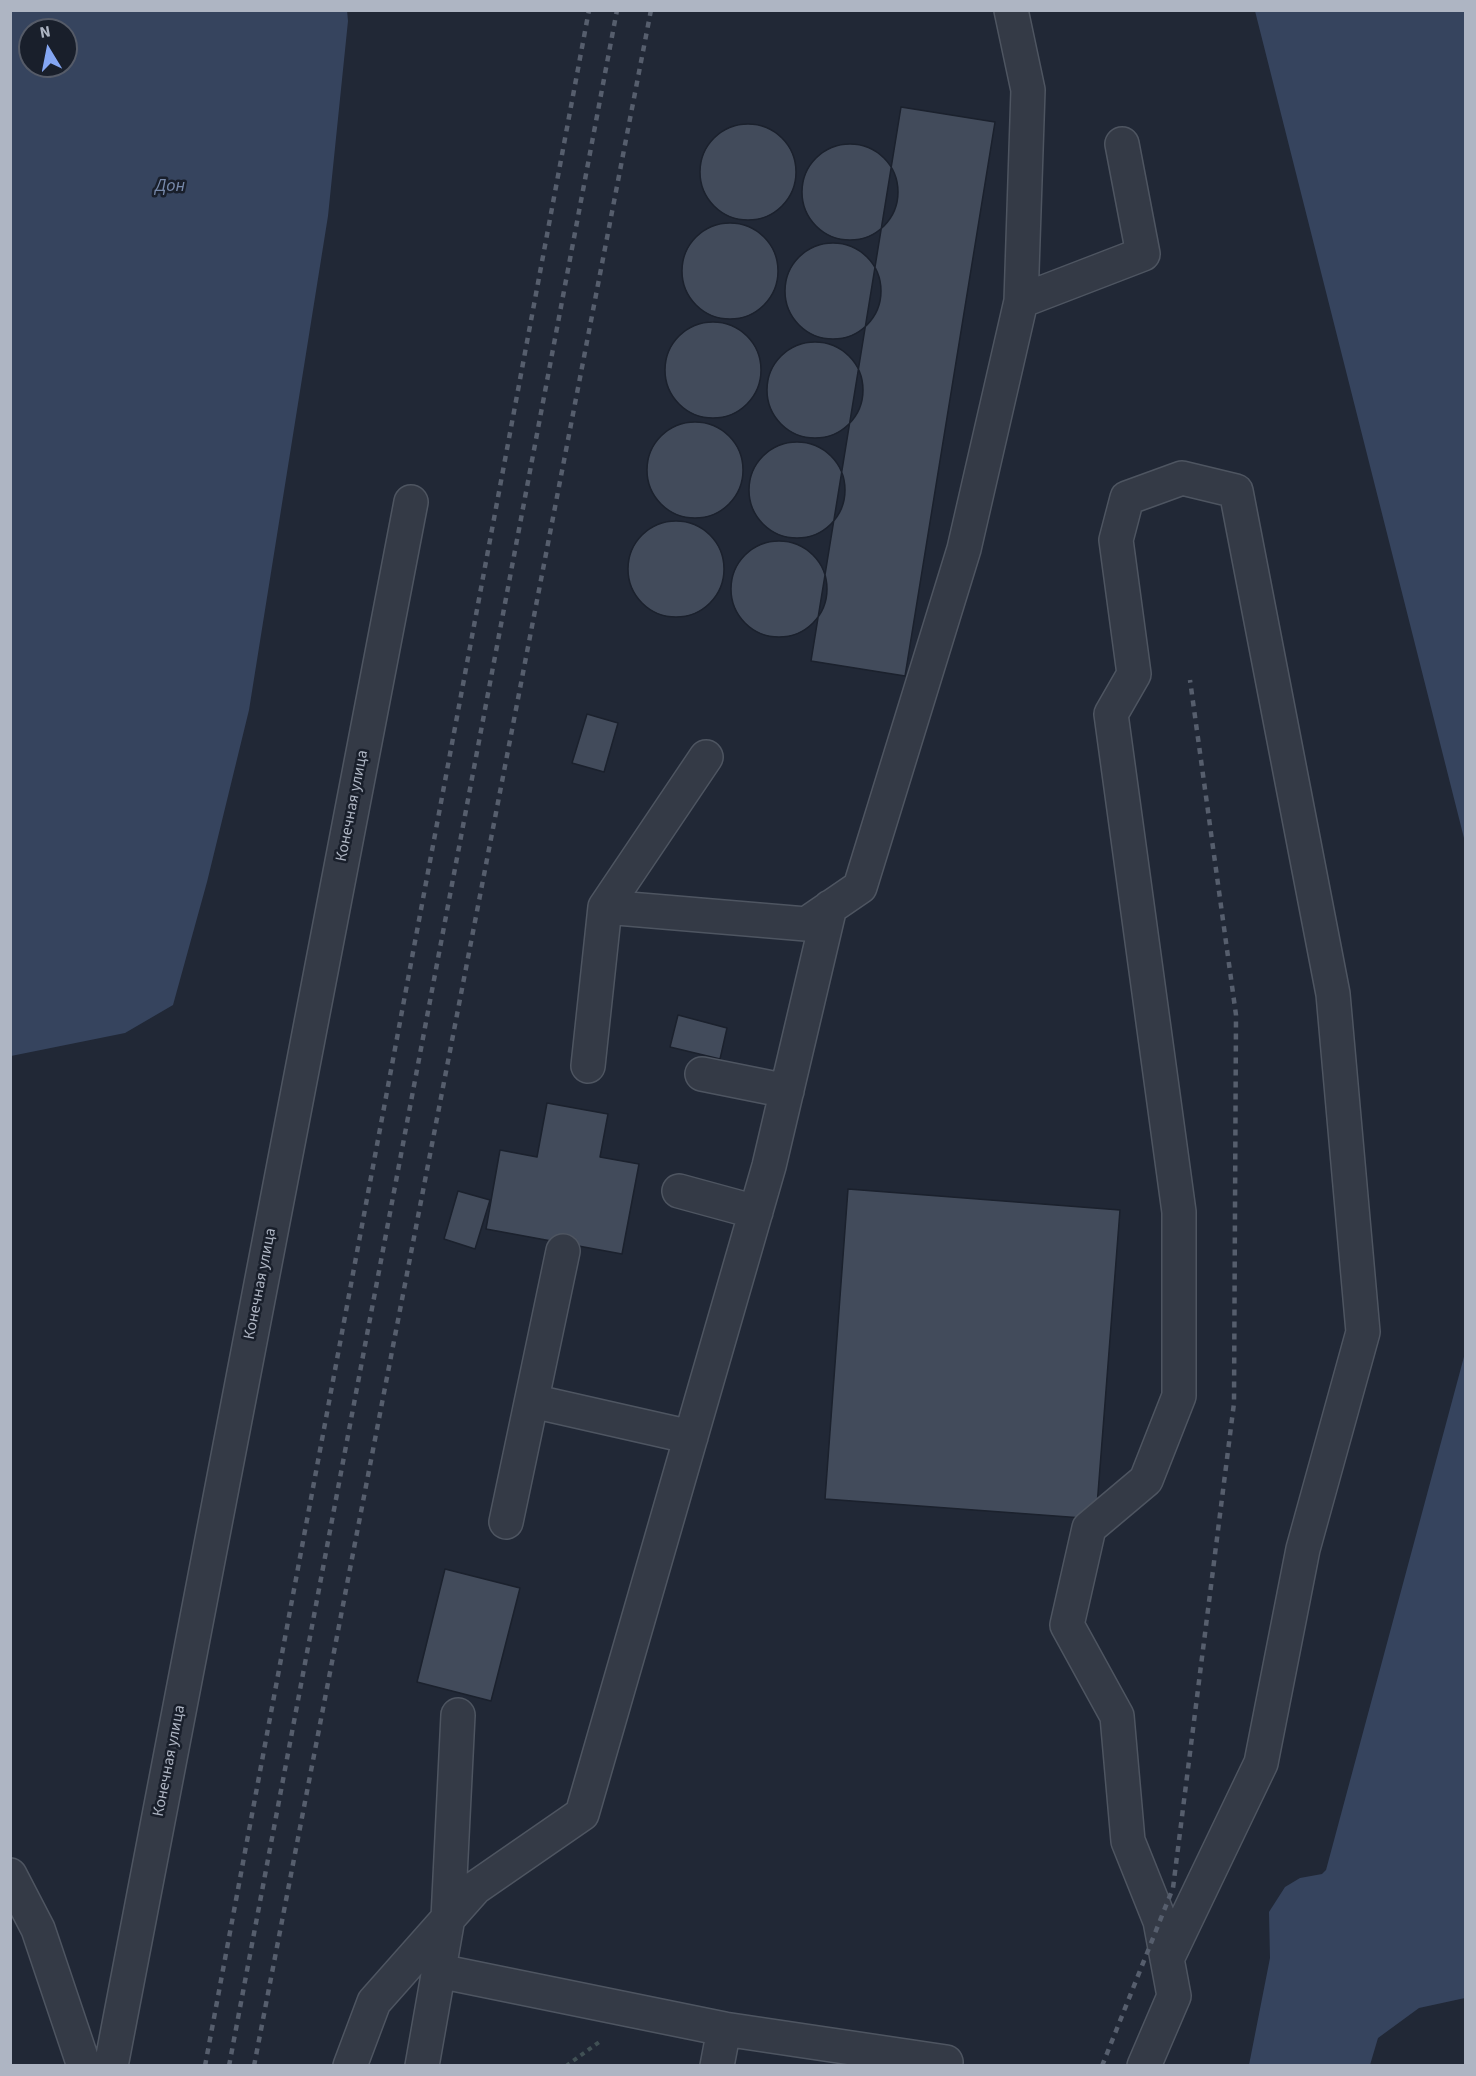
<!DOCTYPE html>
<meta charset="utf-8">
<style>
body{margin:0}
#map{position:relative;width:1476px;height:2076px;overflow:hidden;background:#212836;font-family:"Source Sans 3",sans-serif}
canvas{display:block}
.frame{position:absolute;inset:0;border:12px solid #aeb5c3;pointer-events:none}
.north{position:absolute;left:18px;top:18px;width:60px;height:60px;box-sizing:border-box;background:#191f2b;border:2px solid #555b68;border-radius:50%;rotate:350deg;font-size:16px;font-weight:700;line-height:24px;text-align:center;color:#aeb5c3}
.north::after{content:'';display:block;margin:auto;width:21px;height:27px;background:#84a6f3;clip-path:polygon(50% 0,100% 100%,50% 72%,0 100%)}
</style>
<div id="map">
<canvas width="1476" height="2076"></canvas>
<div class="frame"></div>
<div class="north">N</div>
</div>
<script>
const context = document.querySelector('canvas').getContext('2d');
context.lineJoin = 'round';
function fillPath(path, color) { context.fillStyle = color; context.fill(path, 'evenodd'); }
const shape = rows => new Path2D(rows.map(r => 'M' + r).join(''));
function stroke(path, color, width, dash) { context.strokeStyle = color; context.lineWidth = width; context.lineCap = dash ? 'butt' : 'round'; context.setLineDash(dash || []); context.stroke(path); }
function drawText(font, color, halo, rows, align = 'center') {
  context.font = font + ' "Source Sans 3",sans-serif'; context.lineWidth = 5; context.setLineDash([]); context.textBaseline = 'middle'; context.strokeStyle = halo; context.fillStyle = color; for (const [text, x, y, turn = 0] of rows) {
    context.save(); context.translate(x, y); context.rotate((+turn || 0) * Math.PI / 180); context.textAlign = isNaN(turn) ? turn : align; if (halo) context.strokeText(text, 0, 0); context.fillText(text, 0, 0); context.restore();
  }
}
fillPath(shape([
 [11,10,347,10,348,21,328,216,249,710,207,882,173,1005,125,1033,11,1056],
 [30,30,66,30,66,66,30,66],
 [1255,11,1465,11,1465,842],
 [1465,1353,1465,1998,1419,2008,1378,2038,1370,2065,1249,2065,1270,1958,1269,1912,1285,1887,1300,1878,1322,1874,1326,1870]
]), '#36445e');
const building = shape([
 [901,107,995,122,905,676,811,661,901,107],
 '700 172a48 48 0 1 1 96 0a48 48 0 1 1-96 0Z',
 '802 192a48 48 0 1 1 96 0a48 48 0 1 1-96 0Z',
 '682 271a48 48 0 1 1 96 0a48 48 0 1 1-96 0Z',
 '785 291a48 48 0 1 1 96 0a48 48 0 1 1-96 0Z',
 '665 370a48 48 0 1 1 96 0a48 48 0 1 1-96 0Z',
 '767 390a48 48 0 1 1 96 0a48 48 0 1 1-96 0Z',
 '647 470a48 48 0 1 1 96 0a48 48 0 1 1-96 0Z',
 '749 490a48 48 0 1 1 96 0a48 48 0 1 1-96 0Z',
 '628 569a48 48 0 1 1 96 0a48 48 0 1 1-96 0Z',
 '731 589a48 48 0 1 1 96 0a48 48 0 1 1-96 0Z',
 [587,714,618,723,604,772,572,763,587,714],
 [678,1015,727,1028,720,1059,670,1047,678,1015],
 [547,1103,608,1114,600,1157,639,1164,622,1254,486,1229,500,1150,537,1157,547,1103],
 [848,1189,1120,1210,1096,1519,825,1499,848,1189],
 [458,1191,490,1200,475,1249,444,1239,458,1191],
 [445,1569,520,1588,491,1701,417,1682,445,1569]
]);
fillPath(building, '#424b5b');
stroke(building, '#1b212d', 1.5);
const minor = shape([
 [1021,301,1143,254,1122,144],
 [605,907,806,924,860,887,964,549,1021,301,1028,90,1011,10],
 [588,1066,605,907,706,757],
 [702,1074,787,1091],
 [679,1191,756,1212],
 [532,1401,691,1437],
 [506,1522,563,1251],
 [10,1875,38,1929,84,2066],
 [439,1971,724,2029,717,2066],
 [724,2029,946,2062],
 [111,2066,411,502],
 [350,2066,374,2002,475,1888,582,1814,769,1166,830,907],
 [422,2066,448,1918,458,1715],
 [1144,2066,1174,1996,1160,1921,1128,1841,1117,1716,1067,1625,1089,1528,1146,1480,1179,1396,1179,1212,1111,714,1134,674,1116,540,1127,498,1182,478,1236,491,1333,994,1363,1332,1303,1549,1261,1763,1167,1959]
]);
stroke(minor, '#4e5561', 36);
stroke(shape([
 [566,2066,602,2040]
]), '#405054', 4, [4.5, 4.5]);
stroke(minor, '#343a46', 33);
stroke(shape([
 [205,2066,589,10],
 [229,2066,617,10],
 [254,2066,651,10],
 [1102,2066,1173,1888,1234,1403,1236,1015,1190,680]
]), '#565e6d', 4.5, [6, 6]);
drawText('16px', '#aeb5c3', '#191f2b', [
 ["Конечная улица",353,806,-79],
 ["Конечная улица",261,1284,-79],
 ["Конечная улица",170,1761,-79]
]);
drawText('italic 18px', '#7789aa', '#191f2b', [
 ["Дон",170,187]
]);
</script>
